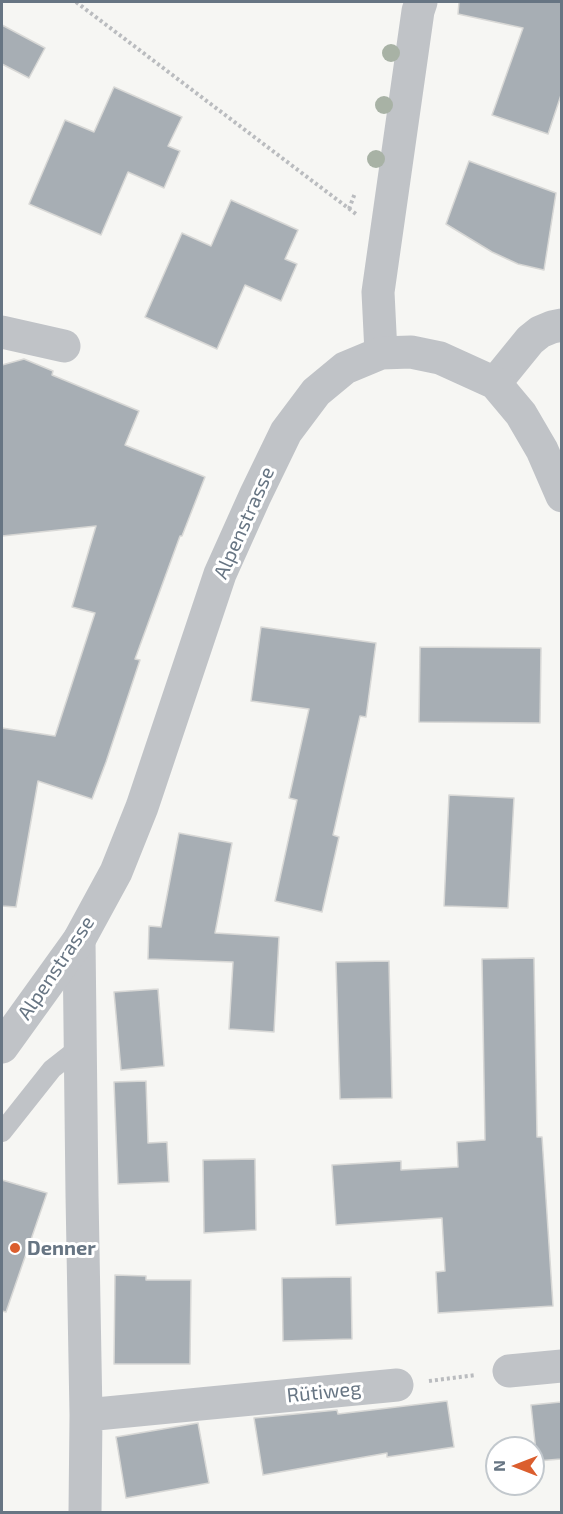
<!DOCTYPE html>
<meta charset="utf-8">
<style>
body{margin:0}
#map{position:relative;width:563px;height:1514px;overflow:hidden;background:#f6f6f3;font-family:"Exo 2",sans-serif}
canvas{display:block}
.frame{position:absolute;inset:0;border:3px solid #677583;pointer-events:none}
.north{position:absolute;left:485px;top:1436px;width:60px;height:60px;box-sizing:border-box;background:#fff;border:2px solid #c2c8cd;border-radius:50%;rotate:270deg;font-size:16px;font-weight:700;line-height:24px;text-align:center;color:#677583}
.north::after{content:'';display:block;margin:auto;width:21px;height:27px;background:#db5e2e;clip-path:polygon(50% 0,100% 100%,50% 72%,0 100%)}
</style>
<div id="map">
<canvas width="563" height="1514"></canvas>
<div class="frame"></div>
<div class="north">N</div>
</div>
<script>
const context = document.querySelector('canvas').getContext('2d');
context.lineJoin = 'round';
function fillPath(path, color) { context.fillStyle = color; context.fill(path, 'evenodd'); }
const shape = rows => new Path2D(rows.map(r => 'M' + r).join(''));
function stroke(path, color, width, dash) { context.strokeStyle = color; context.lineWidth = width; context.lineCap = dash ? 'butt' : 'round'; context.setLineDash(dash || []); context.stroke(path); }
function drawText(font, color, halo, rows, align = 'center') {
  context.font = font + ' "Exo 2",sans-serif'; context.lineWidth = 6; context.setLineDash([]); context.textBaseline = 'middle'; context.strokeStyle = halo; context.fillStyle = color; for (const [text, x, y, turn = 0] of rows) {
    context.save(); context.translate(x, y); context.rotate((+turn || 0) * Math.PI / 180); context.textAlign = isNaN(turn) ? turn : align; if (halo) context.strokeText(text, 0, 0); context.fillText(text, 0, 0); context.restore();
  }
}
const building = shape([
 [459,2,561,2,561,95,548,134,492,115,523,28,458,14,459,2],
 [2,25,45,48,29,78,2,64,2,25],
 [114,87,182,117,168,146,180,151,164,188,128,172,101,235,29,204,65,120,94,132,114,87],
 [469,161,556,193,544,270,518,264,492,252,446,224,469,161],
 [231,200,298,230,285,259,297,264,281,301,245,285,217,349,145,317,182,233,211,246,231,200],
 [24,359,53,371,52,375,139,411,125,445,205,477,182,536,180,536,135,659,140,660,106,762,92,799,38,781,16,907,2,906,2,728,55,736,95,613,72,607,96,526,2,536,2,365,24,359],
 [261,627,376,643,366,717,360,716,333,835,339,837,322,912,275,901,297,800,289,798,309,709,251,701,261,627],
 [420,647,541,648,540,723,419,722,420,647],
 [449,795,514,798,508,908,444,906,449,795],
 [179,833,232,843,215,933,279,937,274,1032,229,1029,233,962,148,959,149,926,161,927,179,833],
 [534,958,537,1137,542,1137,553,1306,438,1313,436,1272,445,1271,442,1218,336,1225,332,1165,401,1161,401,1170,458,1167,457,1142,485,1140,482,959,534,958],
 [389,961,392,1098,340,1099,336,962,389,961],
 [158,989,164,1066,121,1070,114,992,158,989],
 [146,1081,148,1143,167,1142,169,1182,118,1184,114,1082,146,1081],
 [255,1159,256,1230,204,1233,203,1160,255,1159],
 [2,1180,47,1193,6,1312,2,1311,2,1180],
 [115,1275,146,1276,146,1280,191,1280,190,1364,114,1364,115,1275],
 [351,1277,352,1339,283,1341,282,1278,351,1277],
 [447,1401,454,1447,387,1457,387,1453,263,1475,254,1418,337,1410,338,1414,447,1401],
 [561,1402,561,1459,537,1461,531,1405,561,1402],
 [198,1423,209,1483,126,1498,116,1437,198,1423]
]);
fillPath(building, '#a7aeb4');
stroke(building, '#d8d8d6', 1.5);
stroke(shape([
 [76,2,356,214],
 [349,209,355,193],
 [429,1381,476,1375]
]), '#babcbf', 4, [3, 3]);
stroke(shape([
 [2,1132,52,1069,80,1047]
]), '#c0c3c7', 20);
stroke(shape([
 [2,332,64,346],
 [381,353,378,292,418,11,421,2],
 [495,383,530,340,540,332,552,327,562,325],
 [79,940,82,1195,86,1415,85,1512],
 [509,1371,562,1366],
 [86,1415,397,1385]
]), '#c0c3c7', 33);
stroke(shape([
 [2,1047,79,940,116,872,142,807,220,574,255,496,286,432,316,392,345,368,381,353,411,352,440,358,495,383,521,414,542,450,562,496]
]), '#c0c3c7', 33);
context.fillStyle = '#a8b2a5';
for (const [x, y] of [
 [391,53],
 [384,105],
 [376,159]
]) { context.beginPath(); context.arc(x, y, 9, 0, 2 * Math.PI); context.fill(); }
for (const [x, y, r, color] of [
 [15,1248,6,"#db5e2e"]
]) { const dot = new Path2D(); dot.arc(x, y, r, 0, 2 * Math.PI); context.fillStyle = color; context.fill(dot); stroke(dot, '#fff', 2); }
drawText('20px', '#677583', '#fff', [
 ["Alpenstrasse",244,523,-66],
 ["Alpenstrasse",56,968,-56],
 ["Rütiweg",324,1392,-6]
]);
drawText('bold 20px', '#677583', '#fff', [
 ["Denner",27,1248]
], 'left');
</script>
